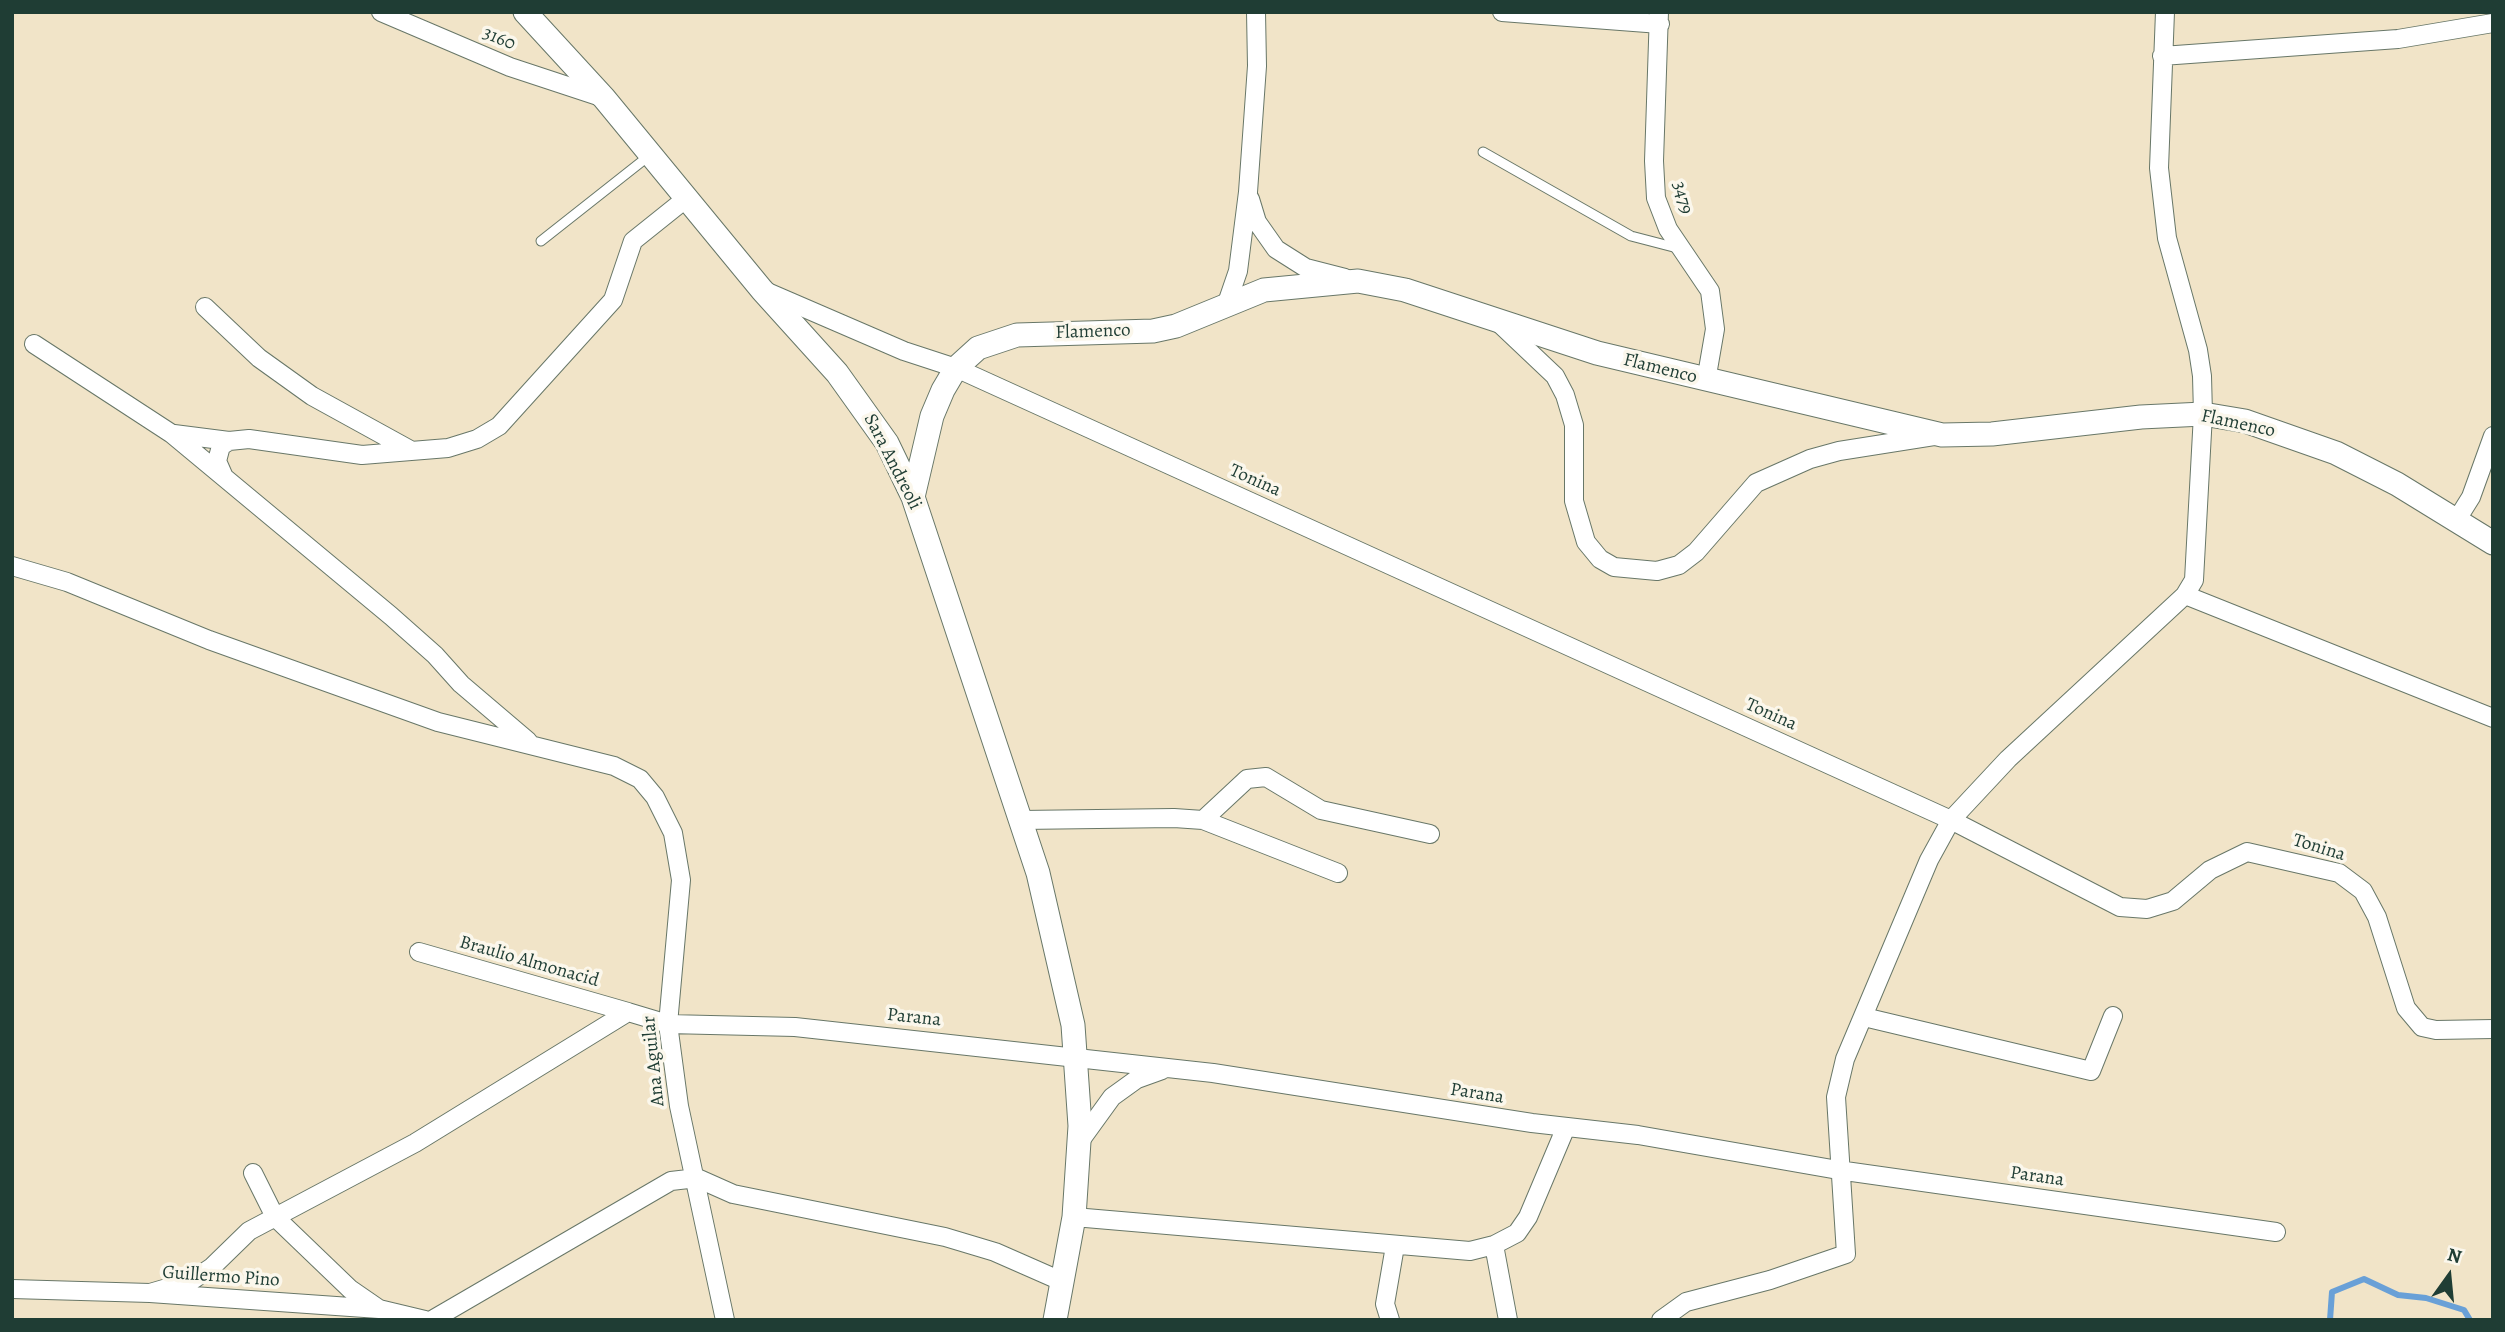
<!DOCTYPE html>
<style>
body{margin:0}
#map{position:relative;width:2505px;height:1332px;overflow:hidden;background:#f1e4c8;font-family:Alegreya,serif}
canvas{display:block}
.frame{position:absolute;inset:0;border:14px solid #1f3d34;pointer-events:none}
.north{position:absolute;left:2414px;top:1241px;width:70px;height:70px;-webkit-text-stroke:5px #fbf7ec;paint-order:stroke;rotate:15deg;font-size:19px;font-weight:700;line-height:28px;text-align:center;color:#1f3d34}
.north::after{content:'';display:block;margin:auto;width:24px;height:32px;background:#1f3d34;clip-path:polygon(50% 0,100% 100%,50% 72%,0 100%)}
</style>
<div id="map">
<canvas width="2505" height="1332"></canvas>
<div class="frame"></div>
<div class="north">N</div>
</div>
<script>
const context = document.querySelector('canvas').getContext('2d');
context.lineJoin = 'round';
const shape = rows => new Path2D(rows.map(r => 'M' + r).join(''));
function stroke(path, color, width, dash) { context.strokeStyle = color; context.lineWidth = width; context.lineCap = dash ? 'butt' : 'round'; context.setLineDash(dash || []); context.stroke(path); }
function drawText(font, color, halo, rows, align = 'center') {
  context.font = font + ' Alegreya,serif'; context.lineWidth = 7; context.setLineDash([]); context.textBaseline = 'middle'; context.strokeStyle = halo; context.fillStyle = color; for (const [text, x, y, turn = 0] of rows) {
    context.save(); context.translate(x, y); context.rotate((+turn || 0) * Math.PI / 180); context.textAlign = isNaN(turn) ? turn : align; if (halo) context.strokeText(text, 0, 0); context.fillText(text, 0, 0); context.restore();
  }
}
stroke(shape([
 [2330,1320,2332,1292,2364,1279,2398,1295,2426,1298,2464,1310,2470,1320]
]), '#69a0d7', 6);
const service = shape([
 [1483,152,1631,236,1681,249],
 [541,241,650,155]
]);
const minor = shape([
 [381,12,510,67,604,98],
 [1502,12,1660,24],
 [1659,12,1654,161,1656,198,1668,229,1710,291,1715,329,1706,381],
 [2162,56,2398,39,2493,23],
 [1250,199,1257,222,1276,249,1306,268,1345,278],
 [765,291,904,351,956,368,1951,820,2120,907,2147,909,2173,901,2210,870,2247,852,2339,873,2363,891,2377,917,2406,1008,2422,1027,2436,1030,2493,1029],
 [1226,306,1238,271,1248,192,1257,66,1256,12],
 [205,307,259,358,312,396,412,451],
 [1499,323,1555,376,1565,395,1574,425,1574,501,1586,542,1600,559,1614,567,1657,571,1679,565,1696,552,1756,483,1810,459,1839,451,1934,436],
 [34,344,172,434,391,616,435,655,461,684,528,741],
 [174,434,229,441],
 [224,477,217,461,221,446,229,441,249,439,362,455,448,448,477,439,499,426,613,300,633,241,688,197],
 [2456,521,2471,497,2493,436],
 [12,566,67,582,209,640,438,722,614,766,640,779,655,797,673,833,681,880,668,1024,679,1106,725,1320],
 [2185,595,2493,718],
 [1021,820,1174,818,1203,820,1338,873],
 [1203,820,1247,779,1266,777,1321,810,1430,834],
 [419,952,628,1012],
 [1864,1017,2091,1071,2113,1016],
 [1078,1144,1112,1097,1137,1079,1162,1070],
 [253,1173,275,1217,350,1289,379,1309],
 [1074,1217,1470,1251,1494,1245,1517,1233,1528,1217,1566,1127],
 [1494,1245,1508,1320],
 [12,1289,150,1293,379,1309,425,1320],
 [150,1293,191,1281,212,1267,249,1231,415,1143,628,1012,668,1024,795,1027,1213,1073,1532,1123,1638,1135,1838,1170,2276,1232],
 [432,1320,671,1181,697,1178,733,1194,945,1237,995,1252,1061,1281],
 [1390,1320,1385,1304,1395,1246],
 [1661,1320,1686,1302,1770,1280,1846,1254,1836,1097,1845,1059,1929,860,1951,820,2008,759,2185,595,2194,580,2203,414,2202,376,2198,350,2167,238,2159,168,2165,12]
]);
const tertiary = shape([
 [525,12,604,98,762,290,837,373,887,443,913,497,1038,873,1073,1025,1080,1126,1074,1217,1055,1320],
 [913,497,932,416,943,390,956,368,978,348,1017,335,1153,331,1176,326,1264,290,1358,281,1405,290,1597,353,1942,435,1992,434,2141,417,2203,414,2245,421,2336,453,2397,484,2493,543]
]);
stroke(service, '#687768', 11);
stroke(minor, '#687768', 20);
stroke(tertiary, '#687768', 25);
stroke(service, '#fff', 9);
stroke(minor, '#fff', 18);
stroke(tertiary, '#fff', 23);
drawText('19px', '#1f3d34', '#fbf7ec', [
 ["3160",499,39,23],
 ["3479",1682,198,75],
 ["Flamenco",1093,332,-2],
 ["Flamenco",1660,369,14],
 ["Flamenco",2238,424,12],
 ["Sara Andreoli",892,462,63],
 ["Tonina",1255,481,24],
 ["Tonina",1771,715,24],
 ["Tonina",2319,848,17],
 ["Braulio Almonacid",529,962,16],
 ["Parana",914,1018,6],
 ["Ana Aguilar",654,1061,-96],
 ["Parana",1477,1094,9],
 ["Parana",2037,1177,8],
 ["Guillermo Pino",221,1277,4]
]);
</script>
